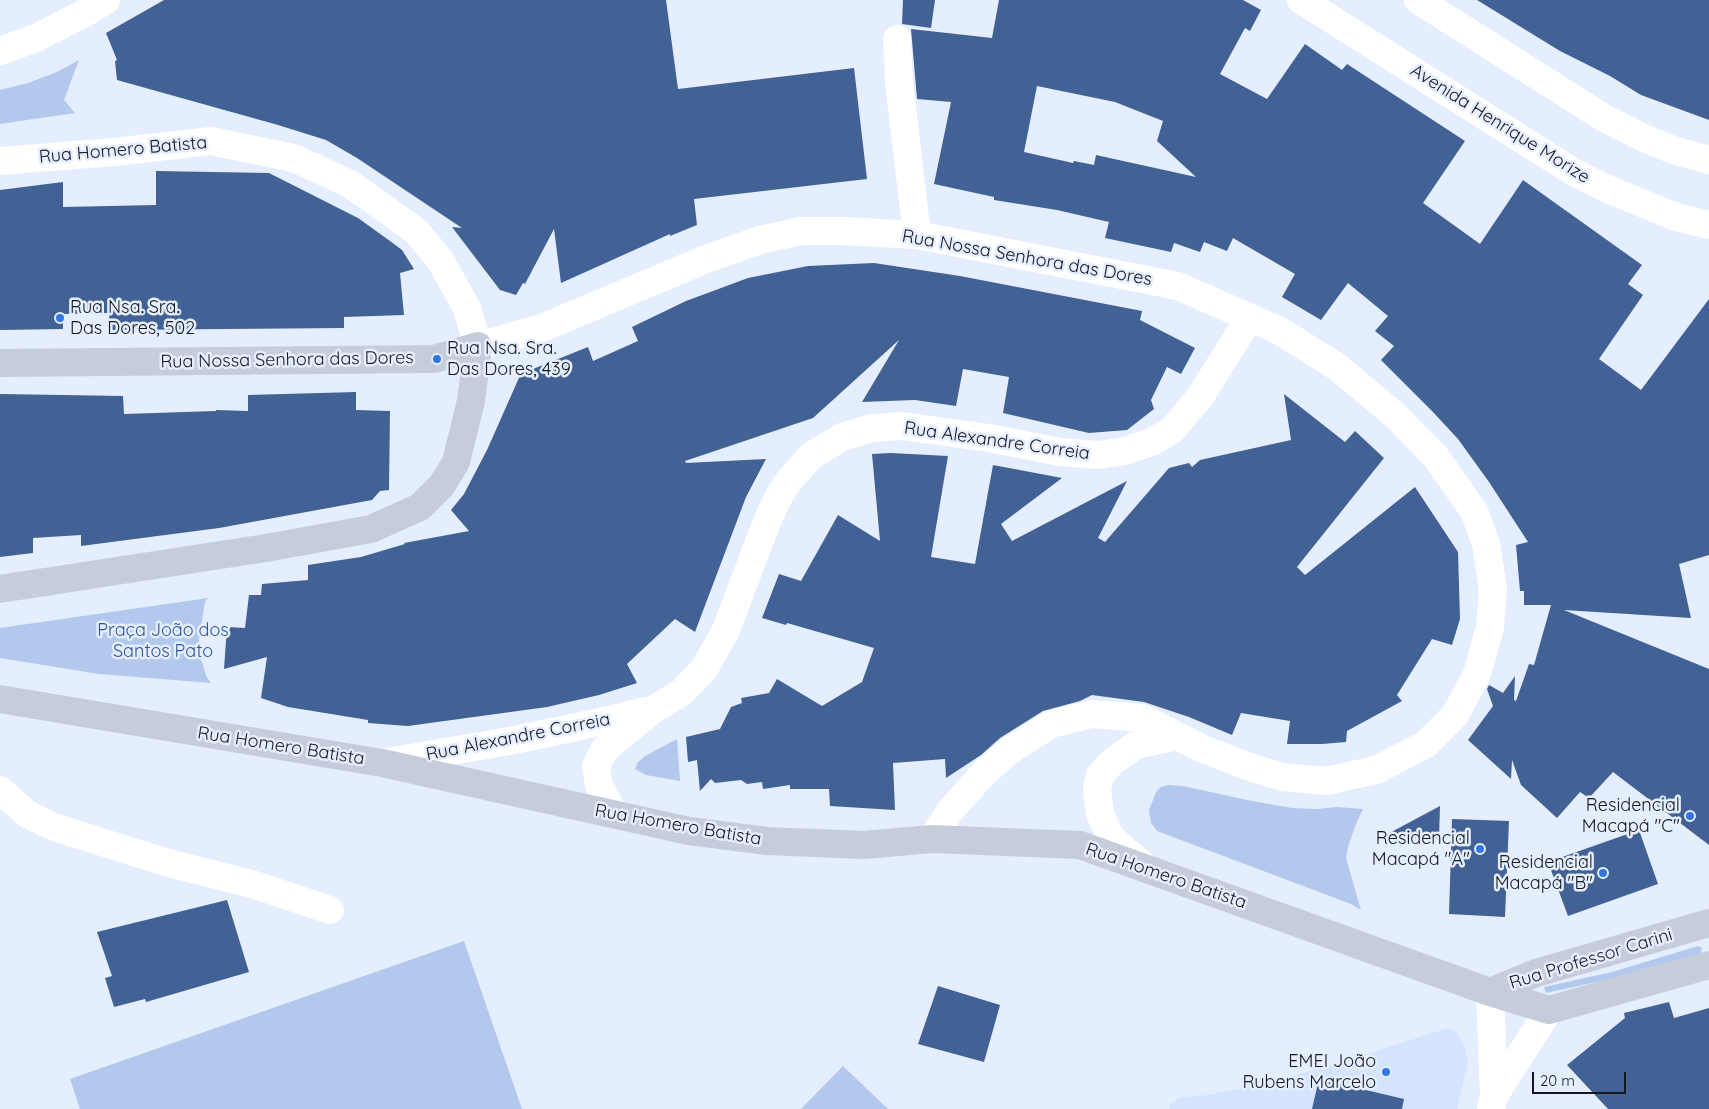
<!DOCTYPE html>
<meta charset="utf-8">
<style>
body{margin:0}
#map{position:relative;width:1709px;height:1109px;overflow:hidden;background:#e4eefe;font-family:Quicksand,sans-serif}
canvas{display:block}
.scale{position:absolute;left:1532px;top:1072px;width:94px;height:22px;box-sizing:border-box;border:2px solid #13181e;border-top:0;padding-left:6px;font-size:15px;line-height:18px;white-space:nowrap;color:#13181e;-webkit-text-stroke:4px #e4eefe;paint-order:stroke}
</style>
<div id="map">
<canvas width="1709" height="1109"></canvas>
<div class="scale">20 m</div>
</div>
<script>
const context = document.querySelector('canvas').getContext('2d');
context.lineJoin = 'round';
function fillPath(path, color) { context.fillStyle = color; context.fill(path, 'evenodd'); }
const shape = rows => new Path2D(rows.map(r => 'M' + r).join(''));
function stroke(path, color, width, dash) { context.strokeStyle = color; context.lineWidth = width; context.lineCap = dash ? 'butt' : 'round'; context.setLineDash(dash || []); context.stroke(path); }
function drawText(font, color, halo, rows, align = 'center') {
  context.font = font + ' Quicksand,sans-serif'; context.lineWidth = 5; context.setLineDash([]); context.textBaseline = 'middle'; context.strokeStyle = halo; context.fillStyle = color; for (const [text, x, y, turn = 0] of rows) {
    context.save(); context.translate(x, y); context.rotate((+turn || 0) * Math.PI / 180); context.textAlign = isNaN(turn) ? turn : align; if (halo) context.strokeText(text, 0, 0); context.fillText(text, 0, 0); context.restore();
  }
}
fillPath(shape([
 [1448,1028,1456,1032,1464,1044,1468,1062,1457,1109,1169,1109,1171,1104,1181,1097,1202,1096,1272,1082,1355,1058]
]), '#d4e4fe');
fillPath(shape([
 [79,60,64,100,75,113,0,124,0,90,28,83,57,72],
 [208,598,205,602,199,640,201,659,207,678,211,683,99,674,0,658,0,628],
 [677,739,680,781,646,775,635,769,638,762,645,756],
 [1168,785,1183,786,1252,801,1292,808,1317,809,1337,807,1363,809,1356,824,1348,847,1346,858,1361,910,1351,904,1157,831,1151,823,1149,810,1156,792,1161,787],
 [464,941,522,1109,80,1109,70,1079],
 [1698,946,1702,948,1701,953,1624,976,1546,993,1544,987,1612,972],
 [843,1066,888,1109,801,1109]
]), '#b2c9ed');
fillPath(shape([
 [164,0,666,0,678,89,854,68,867,179,694,199,697,225,670,236,670,234,561,283,554,229,525,284,523,283,516,295,500,290,452,227,462,228,357,158,326,140,278,125,117,80,115,61,117,60,106,33],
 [903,0,935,0,931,28,902,24],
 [999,0,1243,0,1261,10,1250,31,1245,28,1220,74,1267,99,1305,44,1342,70,1347,64,1465,141,1423,203,1480,244,1523,180,1642,265,1628,284,1643,295,1599,359,1641,390,1709,299,1709,555,1679,564,1691,618,1564,610,1709,669,1709,845,1613,772,1589,798,1580,792,1557,818,1521,785,1512,760,1511,779,1468,740,1493,706,1487,689,1489,685,1503,693,1515,676,1514,700,1516,701,1529,664,1534,665,1551,605,1524,605,1524,591,1520,591,1516,545,1528,542,1489,482,1458,439,1432,411,1381,360,1394,346,1375,331,1388,316,1348,283,1321,320,1282,297,1295,274,1233,238,1227,251,1204,242,1200,252,1174,243,1171,252,1105,238,1109,222,1057,210,994,200,994,197,934,184,951,102,917,99,911,29,992,38],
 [1037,86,1115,102,1163,121,1157,141,1196,177,1096,155,1094,165,1074,161,1073,163,1024,152],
 [1477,0,1709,0,1709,120,1641,95,1610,76,1560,51],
 [156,171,269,173,358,218,390,241,402,250,414,269,400,273,404,315,344,317,344,328,110,330,109,313,63,314,63,329,0,330,0,190,63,182,63,207,156,205],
 [874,263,960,276,1142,311,1140,320,1195,348,1181,374,1167,367,1151,400,1154,409,1127,430,1089,433,1003,413,1009,377,963,369,956,406,915,400,862,402,899,340,813,418,685,461,686,463,766,459,746,497,695,632,675,619,627,664,637,683,599,695,547,707,408,726,368,723,368,720,288,707,261,698,267,657,224,669,227,627,245,628,249,595,261,595,262,584,308,580,308,565,361,557,405,544,404,543,469,531,451,510,464,494,487,450,522,371,533,369,588,347,593,361,638,341,632,327,686,301,748,278,808,266],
 [356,392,356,410,390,411,389,490,380,491,372,500,219,528,81,546,81,535,33,538,33,553,0,557,0,394,123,396,124,414,216,411,216,410,248,411,248,395],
 [1284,394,1345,442,1355,431,1384,458,1297,567,1305,575,1415,487,1458,552,1460,619,1452,645,1432,639,1397,695,1402,701,1347,731,1346,742,1322,744,1287,744,1290,721,1241,713,1232,735,1189,717,1144,702,1092,695,1080,701,1043,711,1000,738,981,755,946,778,945,759,893,763,895,810,830,806,829,789,790,789,790,785,763,789,762,782,747,784,741,780,715,783,711,779,700,791,697,760,688,762,686,737,720,729,731,707,742,703,741,698,769,693,777,679,822,706,862,682,874,648,787,623,786,625,762,618,779,574,801,581,838,515,880,541,872,454,891,453,948,456,931,557,975,564,993,465,1062,478,1001,524,1012,541,1127,481,1098,538,1105,542,1169,468,1189,463,1192,467,1200,460,1291,440],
 [1440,806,1439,839,1382,837],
 [1452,819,1509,821,1505,917,1449,914],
 [1639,830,1658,884,1568,916,1548,862],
 [227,900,249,972,146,1002,145,999,114,1007,105,978,112,976,97,932],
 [938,986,1000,1005,984,1062,918,1044],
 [1669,1002,1674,1018,1709,1008,1709,1109,1608,1109,1567,1065,1625,1018,1624,1013],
 [1319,1079,1404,1099,1402,1109,1312,1109]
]), '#426194');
stroke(shape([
 [1301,0,1575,173,1610,190,1676,217,1709,225],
 [1418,0,1604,118,1646,139,1676,151,1709,160],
 [897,39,899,83,917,235],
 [0,51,36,38,85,13,106,0],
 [0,161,114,152,211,141,294,158,350,184,416,231,440,260,467,308,478,346,542,328,706,259,760,240,801,231,843,231,917,235,1178,286,1278,330,1336,366,1396,416,1435,456,1474,511,1486,544,1493,589,1490,627,1477,674,1455,715,1426,744,1376,770,1326,781,1282,777,1247,766,1203,749,1142,718,1092,714,1051,724,1009,751,983,774,950,811,932,839],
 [382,763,515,740,609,720,645,711],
 [0,790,27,814,54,827,165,862,255,885,330,910],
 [615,815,599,786,596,766,604,750,654,709,681,693,704,669,726,630,766,524,779,496,787,483,811,456,842,437,872,428,902,426,989,438,1060,452,1098,455,1125,451,1154,441,1172,430,1200,397,1250,317],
 [1146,868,1111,838,1100,814,1097,790,1100,775,1112,762,1136,745,1177,736],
 [1490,992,1494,1096,1491,1109],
 [1494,1096,1549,1010]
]), '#fff', 28);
stroke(shape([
 [0,363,434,359,478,346,471,401,456,462,442,485,420,507,371,529,266,548,0,589],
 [0,699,382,763,689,831,767,841,864,845,932,839,1080,845,1490,992,1549,1010,1709,965],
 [1490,992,1536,973,1709,923]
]), '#c6cdda', 28);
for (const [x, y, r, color] of [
 [60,318,5,"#3276e3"],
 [437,359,5,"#3276e3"],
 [1690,816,5,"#3276e3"],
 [1480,849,5,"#3276e3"],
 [1603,873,5,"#3276e3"],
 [1386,1072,5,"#3276e3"]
]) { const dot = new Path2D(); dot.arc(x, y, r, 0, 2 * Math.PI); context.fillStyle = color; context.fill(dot); stroke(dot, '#e4eefe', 2); }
drawText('18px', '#13181e', '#e4eefe', [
 ["Avenida Henrique Morize",1500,124,32],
 ["Rua Homero Batista",123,150,-5],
 ["Rua Nossa Senhora das Dores",1027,258,10],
 ["Rua Nossa Senhora das Dores",287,360,-1],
 ["Rua Alexandre Correia",997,441,8],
 ["Rua Alexandre Correia",518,737,-11],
 ["Rua Homero Batista",281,746,9],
 ["Rua Homero Batista",678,825,10],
 ["Rua Homero Batista",1166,876,19],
 ["Rua Professor Carini",1591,959,-17]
]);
drawText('18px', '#13181e', '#e4eefe', [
 ["Rua Nsa. Sra.",70,308,"left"],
 ["Das Dores, 502",70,329,"left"],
 ["Rua Nsa. Sra.",447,349,"left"],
 ["Das Dores, 439",447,370,"left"],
 ["Residencial",1680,806],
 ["Macapá \"C\"",1680,827],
 ["Residencial",1470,839],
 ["Macapá \"A\"",1470,860],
 ["Residencial",1593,863],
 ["Macapá \"B\"",1593,884],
 ["EMEI João",1376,1062],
 ["Rubens Marcelo",1376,1083]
], 'right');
drawText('18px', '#2d5699', '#e4eefe', [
 ["Praça João dos",163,631],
 ["Santos Pato",163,652]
]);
</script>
